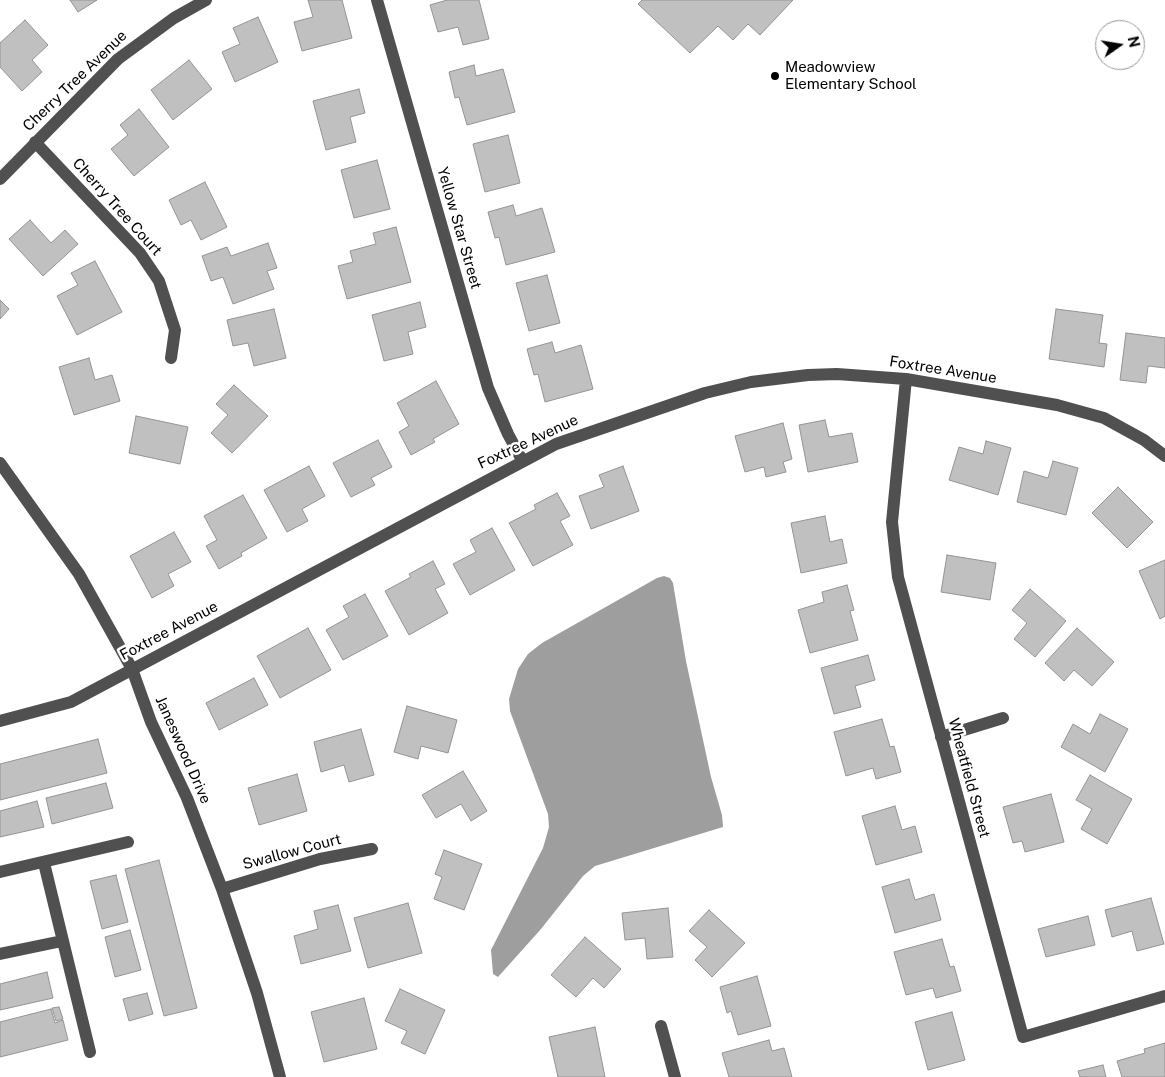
<!DOCTYPE html>
<style>
body{margin:0}
#map{position:relative;width:1165px;height:1077px;overflow:hidden;background:#fff;font-family:"Public Sans",sans-serif}
canvas{display:block}
.north{position:absolute;left:1095px;top:20px;width:50px;height:50px;box-sizing:border-box;background:#fff;border:1px solid #999;border-radius:50%;rotate:77deg;font-size:14px;font-weight:700;line-height:20px;text-align:center;color:#000}
.north::after{content:'';display:block;margin:auto;width:18px;height:22px;background:#000;clip-path:polygon(50% 0,100% 100%,50% 72%,0 100%)}
</style>
<div id="map">
<canvas width="1165" height="1077"></canvas>
<div class="north">N</div>
</div>
<script>
const context = document.querySelector('canvas').getContext('2d');
context.lineJoin = 'round';
function fillPath(path, color) { context.fillStyle = color; context.fill(path, 'evenodd'); }
const shape = rows => new Path2D(rows.map(r => 'M' + r).join(''));
function stroke(path, color, width, dash) { context.strokeStyle = color; context.lineWidth = width; context.lineCap = dash ? 'butt' : 'round'; context.setLineDash(dash || []); context.stroke(path); }
function drawText(font, color, halo, rows, align = 'center') {
  context.font = font + ' "Public Sans",sans-serif'; context.lineWidth = 5; context.setLineDash([]); context.textBaseline = 'middle'; context.strokeStyle = halo; context.fillStyle = color; for (const [text, x, y, turn = 0] of rows) {
    context.save(); context.translate(x, y); context.rotate((+turn || 0) * Math.PI / 180); context.textAlign = isNaN(turn) ? turn : align; if (halo) context.strokeText(text, 0, 0); context.fillText(text, 0, 0); context.restore();
  }
}
fillPath(shape([
 [664,576,670,578,673,583,686,661,711,777,722,815,723,827,595,866,583,876,541,929,498,977,493,974,491,950,543,848,549,827,548,814,510,711,509,699,518,669,528,654,542,643,657,578]
]), '#9e9e9e');
const building = shape([
 [70,0,97,0,78,12,70,0],
 [308,0,342,0,352,38,302,51,294,22,313,17,308,0],
 [447,0,479,0,489,39,463,45,458,27,438,32,430,5,447,0],
 [642,0,793,0,760,35,748,24,733,40,718,26,690,53,638,4,642,0],
 [258,17,278,62,235,82,222,52,240,44,233,28,258,17],
 [25,20,48,45,32,60,42,72,22,91,0,67,0,43,25,20],
 [189,60,212,89,173,120,151,90,189,60],
 [474,65,476,76,503,69,515,112,467,125,459,97,455,98,449,72,474,65],
 [359,89,365,113,350,117,356,142,326,150,313,101,359,89],
 [139,109,169,147,134,176,111,149,128,135,120,125,139,109],
 [508,135,520,183,485,192,473,144,508,135],
 [377,160,390,209,354,218,341,170,377,160],
 [205,182,227,227,201,240,191,220,181,225,169,200,205,182],
 [513,205,516,216,542,208,555,252,506,265,499,237,495,238,488,212,513,205],
 [30,220,51,243,65,230,78,244,43,276,9,239,30,220],
 [396,227,411,282,347,299,338,266,353,262,350,251,376,244,373,233,396,227],
 [268,243,277,268,267,271,274,289,233,304,223,277,211,281,202,256,227,247,231,256,268,243],
 [95,261,122,312,77,335,57,296,78,285,71,273,95,261],
 [547,275,560,323,529,331,516,283,547,275],
 [0,300,9,309,0,319,0,300],
 [420,302,426,327,408,332,413,354,384,361,372,315,420,302],
 [274,309,286,358,254,366,248,343,233,346,227,320,274,309],
 [1056,309,1103,315,1099,343,1107,344,1104,367,1049,359,1056,309],
 [1126,333,1165,338,1165,368,1148,366,1146,383,1120,380,1126,333],
 [552,342,555,353,581,345,593,389,545,402,538,374,534,375,527,349,552,342],
 [89,358,95,380,112,375,120,401,74,415,59,367,89,358],
 [436,381,459,424,433,439,435,442,411,455,399,432,409,426,397,403,436,381],
 [234,385,268,416,232,453,211,433,228,415,216,404,234,385],
 [136,416,188,427,180,464,129,453,136,416],
 [825,420,829,437,852,433,858,462,808,472,799,425,825,420],
 [783,423,792,459,783,462,786,472,766,477,764,467,745,472,735,436,783,423],
 [378,440,392,467,371,478,375,485,351,497,333,463,378,440],
 [986,441,1011,448,998,495,949,480,959,447,983,454,986,441],
 [1053,461,1078,468,1066,515,1017,502,1024,471,1048,478,1053,461],
 [309,466,325,496,302,509,308,521,287,532,264,490,309,466],
 [623,466,639,511,591,529,579,496,604,487,599,475,623,466],
 [1118,487,1153,522,1127,548,1092,513,1118,487],
 [557,493,570,516,560,521,573,545,533,566,509,523,536,509,534,505,557,493],
 [243,495,267,538,241,553,242,556,219,569,206,546,217,540,204,516,243,495],
 [825,516,830,542,842,539,847,563,801,573,791,523,825,516],
 [492,528,515,570,470,595,453,564,476,552,470,540,492,528],
 [174,532,191,562,168,574,174,586,152,598,130,556,174,532],
 [947,555,996,563,990,600,941,592,947,555],
 [1165,560,1165,616,1160,619,1139,571,1165,560],
 [433,561,445,584,435,589,448,613,409,635,385,591,411,577,409,574,433,561],
 [847,585,854,610,850,611,858,640,810,653,798,610,824,602,822,592,847,585],
 [1030,589,1066,621,1035,657,1014,639,1027,623,1012,610,1030,589],
 [365,594,388,636,343,660,326,630,349,617,343,606,365,594],
 [308,628,331,670,280,698,257,656,308,628],
 [1077,628,1114,662,1092,686,1074,670,1064,681,1045,663,1077,628],
 [868,655,875,680,855,686,861,707,834,714,821,668,868,655],
 [254,678,268,705,219,730,206,703,254,678],
 [407,706,457,720,448,753,421,746,418,759,394,752,407,706],
 [1100,714,1128,729,1105,772,1061,747,1073,724,1090,734,1100,714],
 [882,719,890,747,894,746,901,772,876,779,873,768,846,776,834,732,882,719],
 [361,729,374,775,349,782,344,765,321,772,314,742,361,729],
 [98,739,107,773,0,800,0,764,98,739],
 [463,771,487,811,471,821,461,804,436,818,422,795,463,771],
 [297,774,307,811,259,825,248,788,297,774],
 [1090,775,1132,799,1107,844,1081,829,1092,809,1076,800,1090,775],
 [106,783,113,808,52,824,46,798,106,783],
 [1051,794,1064,842,1025,852,1022,841,1013,843,1003,807,1051,794],
 [37,801,44,827,0,837,0,811,37,801],
 [895,806,902,830,915,826,922,852,876,865,862,816,895,806],
 [444,850,482,864,464,910,434,899,442,877,435,874,444,850],
 [159,860,197,1008,164,1016,125,869,159,860],
 [116,875,128,922,102,929,90,881,116,875],
 [909,879,915,900,934,894,941,920,895,933,882,887,909,879],
 [1151,898,1164,944,1137,951,1132,931,1112,937,1105,910,1151,898],
 [408,903,422,953,368,968,354,918,408,903],
 [338,905,351,951,301,964,294,936,318,929,314,911,338,905],
 [668,908,673,957,647,959,645,938,625,940,622,913,668,908],
 [709,910,745,943,712,977,695,960,707,947,689,931,709,910],
 [1088,916,1095,945,1046,957,1038,929,1088,916],
 [130,930,141,970,115,977,105,937,130,930],
 [585,937,621,969,604,988,593,978,576,997,551,975,585,937],
 [942,939,950,967,954,966,961,991,936,998,933,988,906,995,894,952,942,939],
 [47,972,53,998,0,1010,0,984,47,972],
 [757,976,771,1026,738,1035,731,1011,727,1013,720,987,757,976],
 [400,989,445,1010,425,1054,401,1043,407,1031,385,1021,400,989],
 [147,993,153,1014,129,1021,123,999,147,993],
 [364,998,377,1049,324,1062,311,1012,364,998],
 [59,1007,63,1019,56,1021,52,1008,59,1007],
 [51,1009,55,1023,63,1020,68,1040,0,1057,0,1022,51,1009],
 [952,1012,965,1060,928,1070,915,1022,952,1012],
 [595,1027,605,1077,558,1077,549,1037,595,1027],
 [769,1040,772,1051,784,1048,792,1077,729,1077,722,1053,769,1040],
 [1165,1043,1165,1077,1122,1077,1117,1061,1145,1053,1144,1049,1165,1043],
 [1103,1065,1106,1077,1080,1077,1078,1071,1103,1065]
]);
fillPath(building, '#c0c0c0');
stroke(building, '#949494', 1);
stroke(shape([
 [377,0,488,388,508,434,522,460],
 [35,142,140,253,159,281,175,330,171,358],
 [0,179,118,59,174,18,206,0],
 [906,379,892,522,898,577,1023,1037,1165,996],
 [0,463,79,574,132,669,151,722,187,798,222,889,257,993,280,1077],
 [0,721,71,702,556,444,705,393,751,382,808,375,837,374,906,379,1057,405,1104,418,1144,440,1165,456],
 [941,737,1003,718],
 [44,863,90,1052],
 [0,872,128,842],
 [222,889,320,859,372,849],
 [0,954,62,941],
 [661,1026,675,1077]
]), '#505050', 12);
for (const [x, y, r, color] of [
 [775,76,5,"#000"]
]) { const dot = new Path2D(); dot.arc(x, y, r, 0, 2 * Math.PI); context.fillStyle = color; context.fill(dot); stroke(dot, '#fff', 2); }
drawText('15px', '#000', '#fff', [
 ["Meadowview",785,67],
 ["Elementary School",785,84]
], 'left');
drawText('15px', '#000', '#fff', [
 ["Cherry Tree Avenue",75,81,-44],
 ["Cherry Tree Court",117,207,48],
 ["Yellow Star Street",459,228,74],
 ["Foxtree Avenue",943,370,9],
 ["Foxtree Avenue",528,442,-25],
 ["Foxtree Avenue",169,631,-28],
 ["Janeswood Drive",183,750,66],
 ["Wheatfield Street",969,778,75],
 ["Swallow Court",292,852,-15]
]);
</script>
